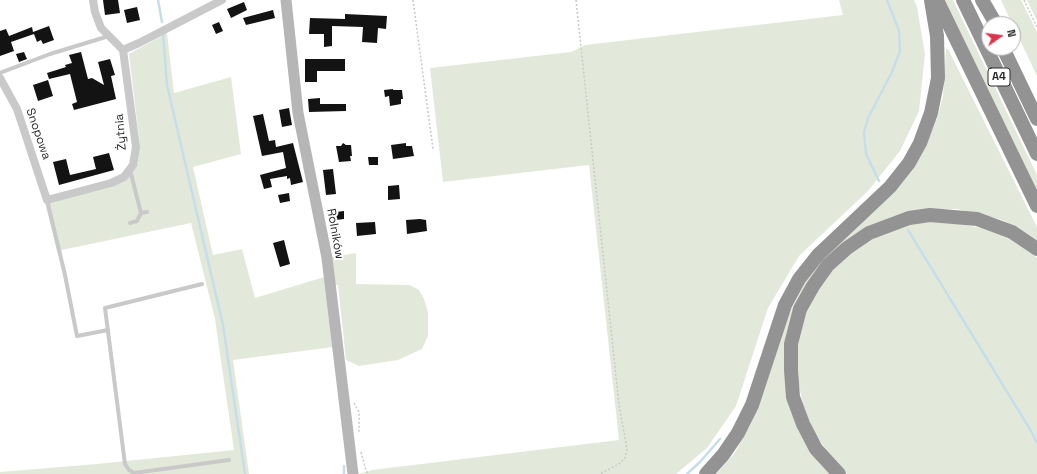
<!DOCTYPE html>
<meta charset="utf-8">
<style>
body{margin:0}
#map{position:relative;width:1037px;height:474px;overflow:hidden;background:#fff;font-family:"Space Grotesk",sans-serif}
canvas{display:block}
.north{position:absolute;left:981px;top:16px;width:40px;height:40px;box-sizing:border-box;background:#fff;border:1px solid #ababab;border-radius:50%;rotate:76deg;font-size:11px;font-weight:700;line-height:16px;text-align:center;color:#2c2c2c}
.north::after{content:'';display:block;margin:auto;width:14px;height:18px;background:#dd344e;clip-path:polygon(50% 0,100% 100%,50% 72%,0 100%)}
</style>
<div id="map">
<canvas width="1037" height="474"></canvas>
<div class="north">N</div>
</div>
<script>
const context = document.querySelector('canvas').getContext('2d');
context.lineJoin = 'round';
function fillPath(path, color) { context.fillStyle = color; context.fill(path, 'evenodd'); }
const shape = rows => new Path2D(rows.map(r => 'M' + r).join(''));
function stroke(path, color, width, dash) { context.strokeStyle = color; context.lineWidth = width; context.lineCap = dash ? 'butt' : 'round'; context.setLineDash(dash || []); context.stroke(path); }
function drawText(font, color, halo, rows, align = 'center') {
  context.font = font + ' "Space Grotesk",sans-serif'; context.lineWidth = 4; context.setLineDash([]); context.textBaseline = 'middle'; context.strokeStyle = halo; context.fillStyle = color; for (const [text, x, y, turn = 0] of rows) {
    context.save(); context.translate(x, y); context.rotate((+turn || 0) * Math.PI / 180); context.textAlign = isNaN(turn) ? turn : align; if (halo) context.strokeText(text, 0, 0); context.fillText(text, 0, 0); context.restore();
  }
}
fillPath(shape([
 [839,0,914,0,917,7,925,54,919,111,900,151,868,191,799,256,768,308,736,406,707,448,676,474,359,474,372,470,619,440,589,165,443,182,430,68,571,52,585,45,843,15],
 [943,0,953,0,1037,175,1037,193],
 [1001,0,1021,0,1037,32,1037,76],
 [1027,0,1037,0,1037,21],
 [167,33,174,93,231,77,241,154,193,167,213,255,242,249,255,298,334,274,332,257,356,253,356,284,410,285,419,290,424,299,428,312,428,336,422,349,398,360,359,366,346,360,338,285,328,286,333,347,233,360,249,474,0,474,0,472,97,464,234,450,215,319,191,223,57,251,45,203,125,179,140,146,129,54],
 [946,49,948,49,1037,227,1037,242,1029,235,1002,220,977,213,956,209,935,209,907,212,872,225,813,277,785,378,831,474,716,474,734,454,750,425,761,398,784,324,804,284,816,267,831,251,895,192,914,168,922,154,937,119,943,96],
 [942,221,982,228,1008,237,1037,258,1037,474,847,474,827,452,810,425,803,404,797,377,797,350,807,308,819,287,834,267,869,238,901,225]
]), '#e3e9da');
stroke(shape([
 [158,0,162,22],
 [163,33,167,85,223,325,245,474],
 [879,181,866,154,864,132,868,118,892,72,900,51,899,31,887,0],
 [908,230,1031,431,1037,443],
 [344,466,344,474],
 [687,474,700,462,720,439]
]), '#c6dee9', 2.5);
fillPath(shape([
 [103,0,118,0,120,13,105,15],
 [244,2,247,10,231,18,227,9],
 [137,7,140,20,127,23,124,10],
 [273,10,275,18,246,25,243,18],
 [345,14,387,16,386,29,378,28,377,43,362,42,363,27,332,26,332,46,324,47,324,34,309,34,310,18,345,19],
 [219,22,223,31,216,34,212,25],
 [49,26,54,40,43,44,41,40,37,42,34,34,11,42,14,51,0,56,0,31,6,29,9,36,32,27,33,32],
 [24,52,27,59,19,62,16,54],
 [81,52,88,79,92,78,104,85,98,62,110,59,115,75,111,76,116,99,74,110,72,104,77,102,70,74,49,79,47,73,66,67,65,65,72,63,69,55],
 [305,59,345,59,345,71,317,71,317,82,305,82],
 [48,80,53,96,38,101,33,85],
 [393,89,393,90,402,90,403,99,401,99,401,104,390,106,389,96,385,97,384,90],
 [320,98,320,104,346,104,346,111,309,112,308,99],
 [289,108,292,125,282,127,279,110],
 [263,114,269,141,275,140,276,147,293,143,303,182,291,185,290,178,287,179,287,176,270,179,272,187,264,189,260,175,286,168,283,152,262,156,253,116],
 [343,143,346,145,351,145,352,156,350,156,351,161,339,162,336,146,341,146],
 [406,143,406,146,412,146,414,156,393,159,391,145],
 [109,153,114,170,59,185,53,162,66,159,70,175,96,169,93,157],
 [368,157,378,157,378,165,369,165],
 [333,169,336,194,326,195,323,170],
 [399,185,400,199,388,200,388,186],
 [289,193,290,201,280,203,278,195],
 [344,211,344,219,336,220,336,212],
 [420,219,426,220,427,231,407,234,406,220],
 [375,222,376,234,357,236,356,223],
 [284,240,290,264,280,267,273,243]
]), '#131313');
stroke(shape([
 [413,0,433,149],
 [576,0,619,405,627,449,625,458,619,464,600,474],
 [1024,0,1037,27],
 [354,403,359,412,359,432],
 [361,452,366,471,369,474]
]), '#c9c9c9', 1.5, [2, 2]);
stroke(shape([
 [0,73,50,54,109,36],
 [130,170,141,213,137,221,130,223],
 [47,200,65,275,77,336,108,330],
 [141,213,147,212],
 [202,284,105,308,125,464,129,470,134,473,229,460]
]), '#c9c9c9', 4);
stroke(shape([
 [93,0,95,12,101,28,123,50,139,43,222,0],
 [0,78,17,109,47,200,111,183,124,177,133,165,136,147,123,50]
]), '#c9c9c9', 8);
stroke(shape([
 [286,0,298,113,327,258,353,474]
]), '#b6b6b6', 11);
stroke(shape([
 [937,0,1037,206],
 [963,0,1037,154],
 [982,0,996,24],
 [1003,48,1037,119],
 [706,474,723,455,738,433,752,405,785,305,799,279,818,255,890,187,909,163,920,143,931,113,938,78,937,36,931,0],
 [839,474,816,449,803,424,793,397,791,370,791,344,800,309,813,286,828,265,847,248,869,233,909,218,930,215,977,219,1012,232,1037,249]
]), '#939393', 14);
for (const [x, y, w] of [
 [999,77,22]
]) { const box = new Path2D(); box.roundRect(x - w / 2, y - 9, w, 18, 3); context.fillStyle = '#fff'; context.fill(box); stroke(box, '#2c2c2c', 1); }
drawText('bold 11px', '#2c2c2c', null, [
 ["A4",999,77]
]);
drawText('12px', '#2c2c2c', '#fff', [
 ["Żytnia",121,132,-95],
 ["Snopowa",38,134,71],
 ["Rolników",335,234,80]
]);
</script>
